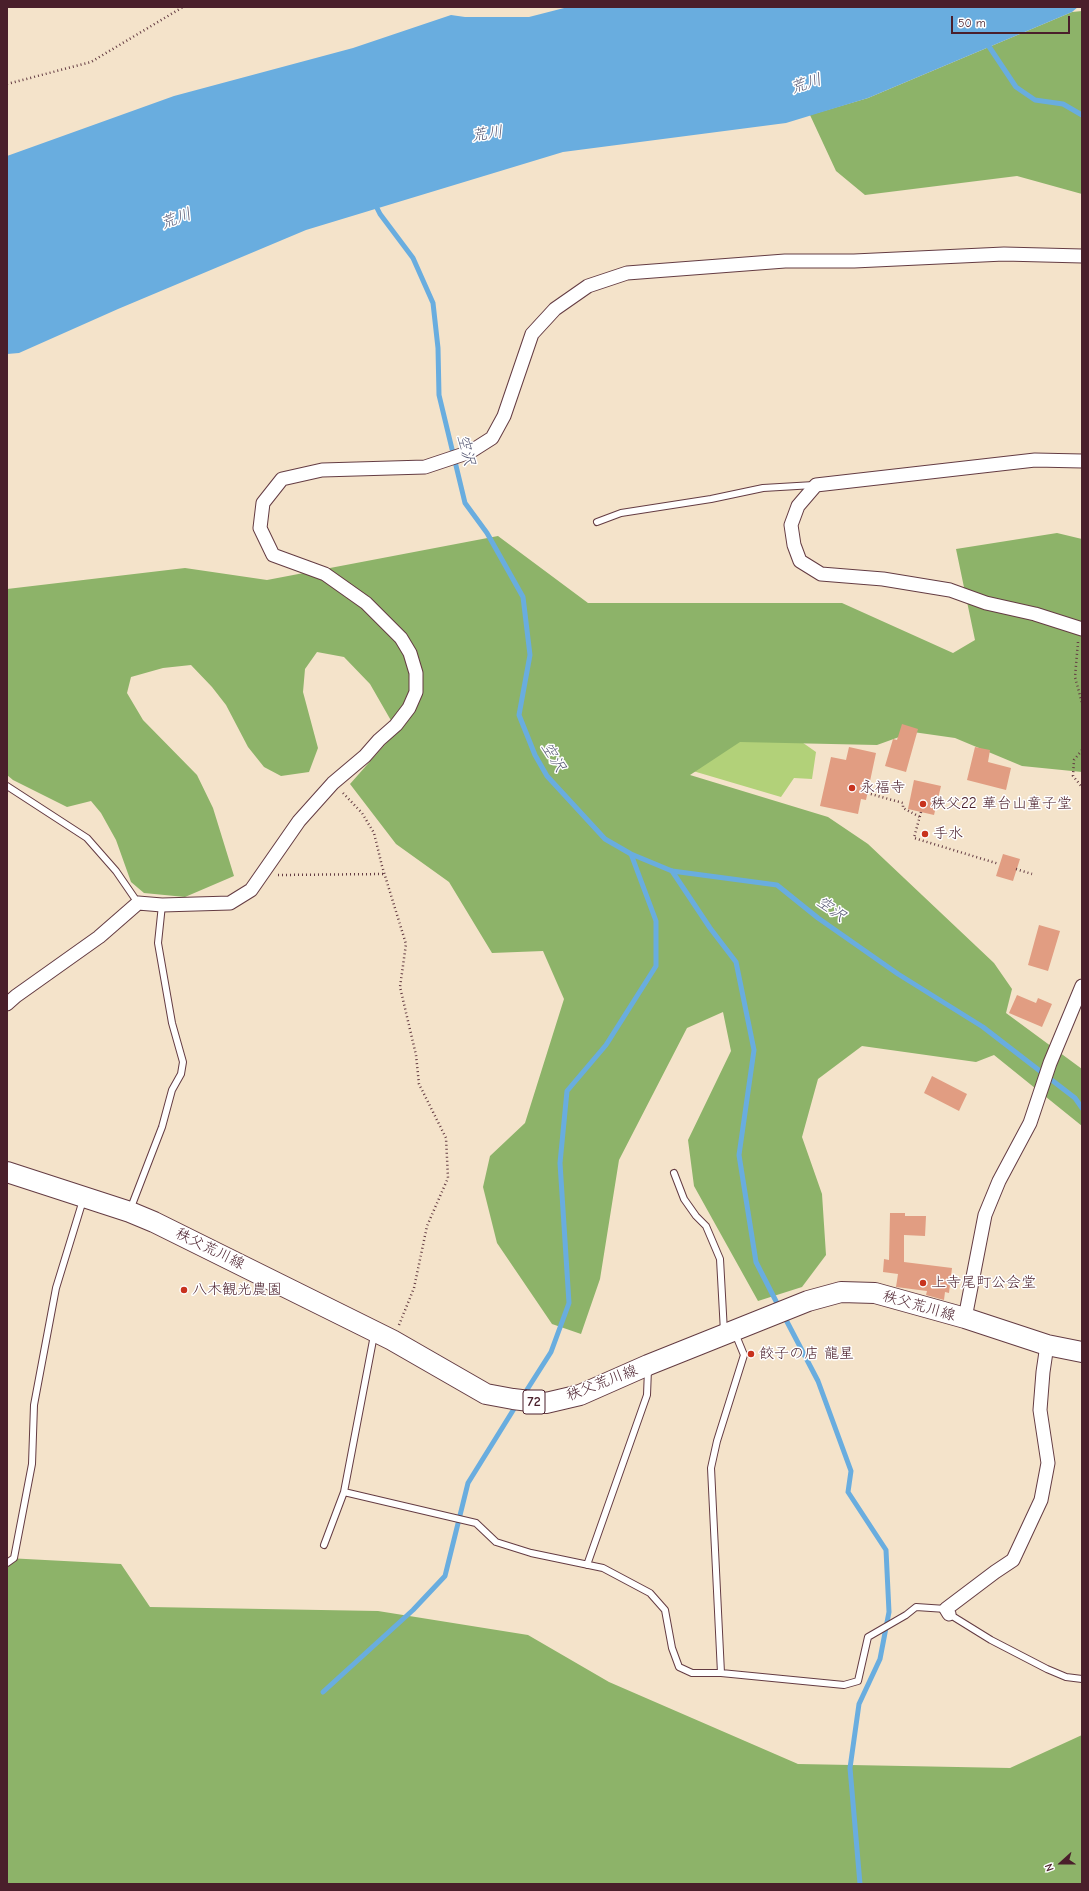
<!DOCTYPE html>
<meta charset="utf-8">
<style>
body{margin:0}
#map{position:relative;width:1089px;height:1891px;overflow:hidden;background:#f4e3ca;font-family:"Comic Neue",sans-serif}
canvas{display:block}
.frame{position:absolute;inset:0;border:8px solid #4a1f2b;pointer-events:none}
.north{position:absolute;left:1041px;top:1843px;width:40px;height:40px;-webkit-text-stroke:3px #fff;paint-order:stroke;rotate:249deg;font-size:11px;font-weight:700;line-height:16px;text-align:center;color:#4a1f2b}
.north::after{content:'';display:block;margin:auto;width:14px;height:18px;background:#4a1f2b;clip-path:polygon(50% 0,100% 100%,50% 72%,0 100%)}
.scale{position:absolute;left:951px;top:16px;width:119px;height:18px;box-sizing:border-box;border:2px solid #4a1f2b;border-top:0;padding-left:5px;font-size:12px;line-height:14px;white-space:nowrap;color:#4a1f2b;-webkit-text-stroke:3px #fff;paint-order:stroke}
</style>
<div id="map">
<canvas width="1089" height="1891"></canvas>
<div class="frame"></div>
<div class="north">N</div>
<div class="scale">50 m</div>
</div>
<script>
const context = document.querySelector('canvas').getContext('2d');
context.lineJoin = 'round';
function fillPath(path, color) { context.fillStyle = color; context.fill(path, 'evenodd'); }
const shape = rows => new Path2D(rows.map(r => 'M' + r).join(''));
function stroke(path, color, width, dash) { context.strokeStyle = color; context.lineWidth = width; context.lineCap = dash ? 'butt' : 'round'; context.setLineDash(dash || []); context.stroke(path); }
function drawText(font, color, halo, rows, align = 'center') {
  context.font = font + ' "Comic Neue","Klee One",sans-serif'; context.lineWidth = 3; context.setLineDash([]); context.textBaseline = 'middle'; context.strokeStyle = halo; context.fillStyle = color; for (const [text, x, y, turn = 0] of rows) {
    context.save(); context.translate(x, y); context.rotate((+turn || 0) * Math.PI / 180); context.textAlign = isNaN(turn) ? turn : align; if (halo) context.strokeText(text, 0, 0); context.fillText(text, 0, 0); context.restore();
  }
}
fillPath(shape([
 [643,715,789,733,816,752,812,779,794,778,781,797,676,766]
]), '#b2d179');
fillPath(shape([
 [1082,11,1082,194,1017,176,865,195,836,171,810,115,868,98,1072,12],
 [1057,533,1082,539,1082,772,1022,766,955,738,913,732,877,745,740,742,690,775,828,817,868,844,994,963,1012,989,1006,1013,1082,1069,1082,1126,994,1055,976,1062,862,1046,818,1079,802,1137,822,1194,826,1255,802,1287,758,1301,694,1186,688,1140,731,1051,723,1012,687,1028,619,1160,600,1279,581,1334,552,1324,497,1243,483,1187,490,1156,525,1123,564,999,543,951,492,953,449,882,396,844,350,784,397,731,370,684,344,657,317,652,305,669,303,692,318,748,309,772,281,776,264,767,248,747,226,705,212,687,191,665,163,668,131,677,127,693,143,720,197,775,213,808,234,876,185,897,144,893,131,882,116,840,101,813,91,801,67,807,13,780,7,775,7,589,185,568,267,580,498,536,588,603,842,603,953,653,975,640,956,549],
 [7,1558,121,1564,150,1607,378,1611,528,1635,609,1682,798,1764,1010,1768,1082,1735,1082,1884,7,1884]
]), '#8db369');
fillPath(shape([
 [568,7,1078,7,1072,12,868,98,786,123,563,152,306,230,118,309,19,353,7,354,7,156,174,96,353,48,451,15,465,17,529,17]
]), '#69addf');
stroke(shape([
 [986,42,1016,87,1035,100,1063,104,1082,115],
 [375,204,380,214,413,258,433,303,438,348,439,395,465,503,487,533,523,597,530,655,519,715,535,755,547,776,605,839,631,854,672,871,777,885,818,918,898,974,983,1027,1075,1098,1082,1108],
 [672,871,710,928,736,962,754,1050,739,1155,756,1262,780,1309],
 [784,1316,818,1381,851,1471,848,1492,886,1550,889,1612,880,1659,859,1704,850,1768,860,1884],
 [523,1396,551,1352,569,1303,560,1163,567,1091,606,1045,656,966,656,921,631,854],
 [323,1692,413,1610,445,1576,468,1483,517,1404]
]), '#69addf', 5);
fillPath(shape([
 [902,724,918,729,906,772,885,766,893,739,897,740],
 [849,747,876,753,866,800,861,799,858,814,820,806,831,757,846,760],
 [975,747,990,750,988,762,1011,768,1006,790,967,780],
 [914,780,941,786,934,815,908,809],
 [1003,854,1020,859,1013,881,996,876],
 [1039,925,1060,931,1048,971,1028,965],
 [1017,995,1036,1003,1038,998,1052,1004,1042,1027,1009,1013],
 [932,1076,967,1094,959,1111,924,1093],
 [890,1213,905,1213,905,1216,926,1216,925,1236,904,1235,904,1262,952,1268,949,1293,945,1292,944,1300,926,1295,927,1291,896,1287,898,1274,883,1272,884,1259,889,1260]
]), '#e19d82');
const service = shape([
 [597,522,621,513,711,499,763,488,814,485],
 [7,786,87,838,116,871,138,903],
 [674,1173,684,1199,696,1216,706,1226,720,1259,724,1332],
 [130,1210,162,1127,172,1090,181,1074,183,1062,172,1023,158,943,162,905],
 [344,1492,476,1523,496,1542,531,1553,603,1568,650,1593,665,1610,672,1648,679,1667,692,1673,721,1673,844,1685,858,1681,868,1637,906,1615,916,1607,946,1609],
 [324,1545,344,1492,374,1335],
 [7,1563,14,1558,32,1464,34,1405,56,1288,83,1200],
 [587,1565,647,1395,648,1369],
 [949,1614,991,1640,1047,1669,1066,1677,1082,1679],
 [721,1673,711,1468,717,1441,744,1355,735,1333]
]);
const minor = shape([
 [1082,461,1035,460,816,485,798,506,791,525,794,545,800,561,821,574,883,579,950,590,986,603,1035,614,1082,629],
 [7,1004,16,996,99,937,138,903,162,905,230,903,251,890,299,821,333,783,365,756,379,740,396,725,409,708,416,692,416,673,410,653,401,638,366,603,325,574,273,555,260,528,263,503,282,479,322,470,425,467,470,452,492,438,504,416,532,334,555,309,588,286,627,273,785,261,854,261,1004,254,1082,256],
 [965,1318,985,1215,999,1181,1030,1123,1050,1063,1082,986],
 [949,1614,946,1609,995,1572,1013,1560,1041,1500,1048,1463,1040,1410,1043,1372,1047,1345]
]);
const primary = shape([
 [7,1172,130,1212,154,1222,392,1340,486,1394,513,1399,546,1403,580,1395,648,1365,808,1301,841,1292,875,1293,965,1318,1047,1345,1082,1352]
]);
stroke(service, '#643c43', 8);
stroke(minor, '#643c43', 15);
stroke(primary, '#643c43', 22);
stroke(shape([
 [7,84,91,62,183,7],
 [1078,642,1075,677,1082,703],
 [1082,750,1074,760,1073,776,1082,787],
 [343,793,362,813,374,833,382,866,406,944,400,987,416,1055,419,1084,446,1138,448,1178,427,1226,414,1288,399,1325],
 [867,793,903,803,903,808,920,817],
 [921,812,914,838,999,864],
 [1016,869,1032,874],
 [278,875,385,874]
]), '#643c43', 2.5, [1, 3]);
stroke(service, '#fff', 6);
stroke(minor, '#fff', 13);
stroke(primary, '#fff', 20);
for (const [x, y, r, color] of [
 [852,788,4,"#c8321e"],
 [923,804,4,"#c8321e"],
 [925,834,4,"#c8321e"],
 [923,1283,4,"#c8321e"],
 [184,1290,4,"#c8321e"],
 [751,1354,4,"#c8321e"]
]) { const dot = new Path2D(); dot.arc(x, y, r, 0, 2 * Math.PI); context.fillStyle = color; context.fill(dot); stroke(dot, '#fff', 1.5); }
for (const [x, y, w] of [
 [534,1402,22]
]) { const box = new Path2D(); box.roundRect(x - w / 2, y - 12, w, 24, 3); context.fillStyle = '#fff'; context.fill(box); stroke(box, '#4a1f2b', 1); }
drawText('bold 14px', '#4a1f2b', null, [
 ["72",534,1402]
]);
drawText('15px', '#4a1f2b', '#fff', [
 ["永福寺",860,788],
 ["秩父22 華台山童子堂",931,804],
 ["手水",933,834],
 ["上寺尾町公会堂",931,1283],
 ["八木観光農園",192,1290],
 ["餃子の店 龍星",759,1354]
], 'left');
drawText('15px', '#4a1f2b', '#fff', [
 ["秩父荒川線",210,1249,26],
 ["秩父荒川線",919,1306,16],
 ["秩父荒川線",602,1383,-21]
]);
drawText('italic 16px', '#565873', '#fff', [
 ["荒川",806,84,-18],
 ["荒川",487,134,-8],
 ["荒川",176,219,-20],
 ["空沢",466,450,76],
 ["空沢",553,757,59],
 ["空沢",831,909,36]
]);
</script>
